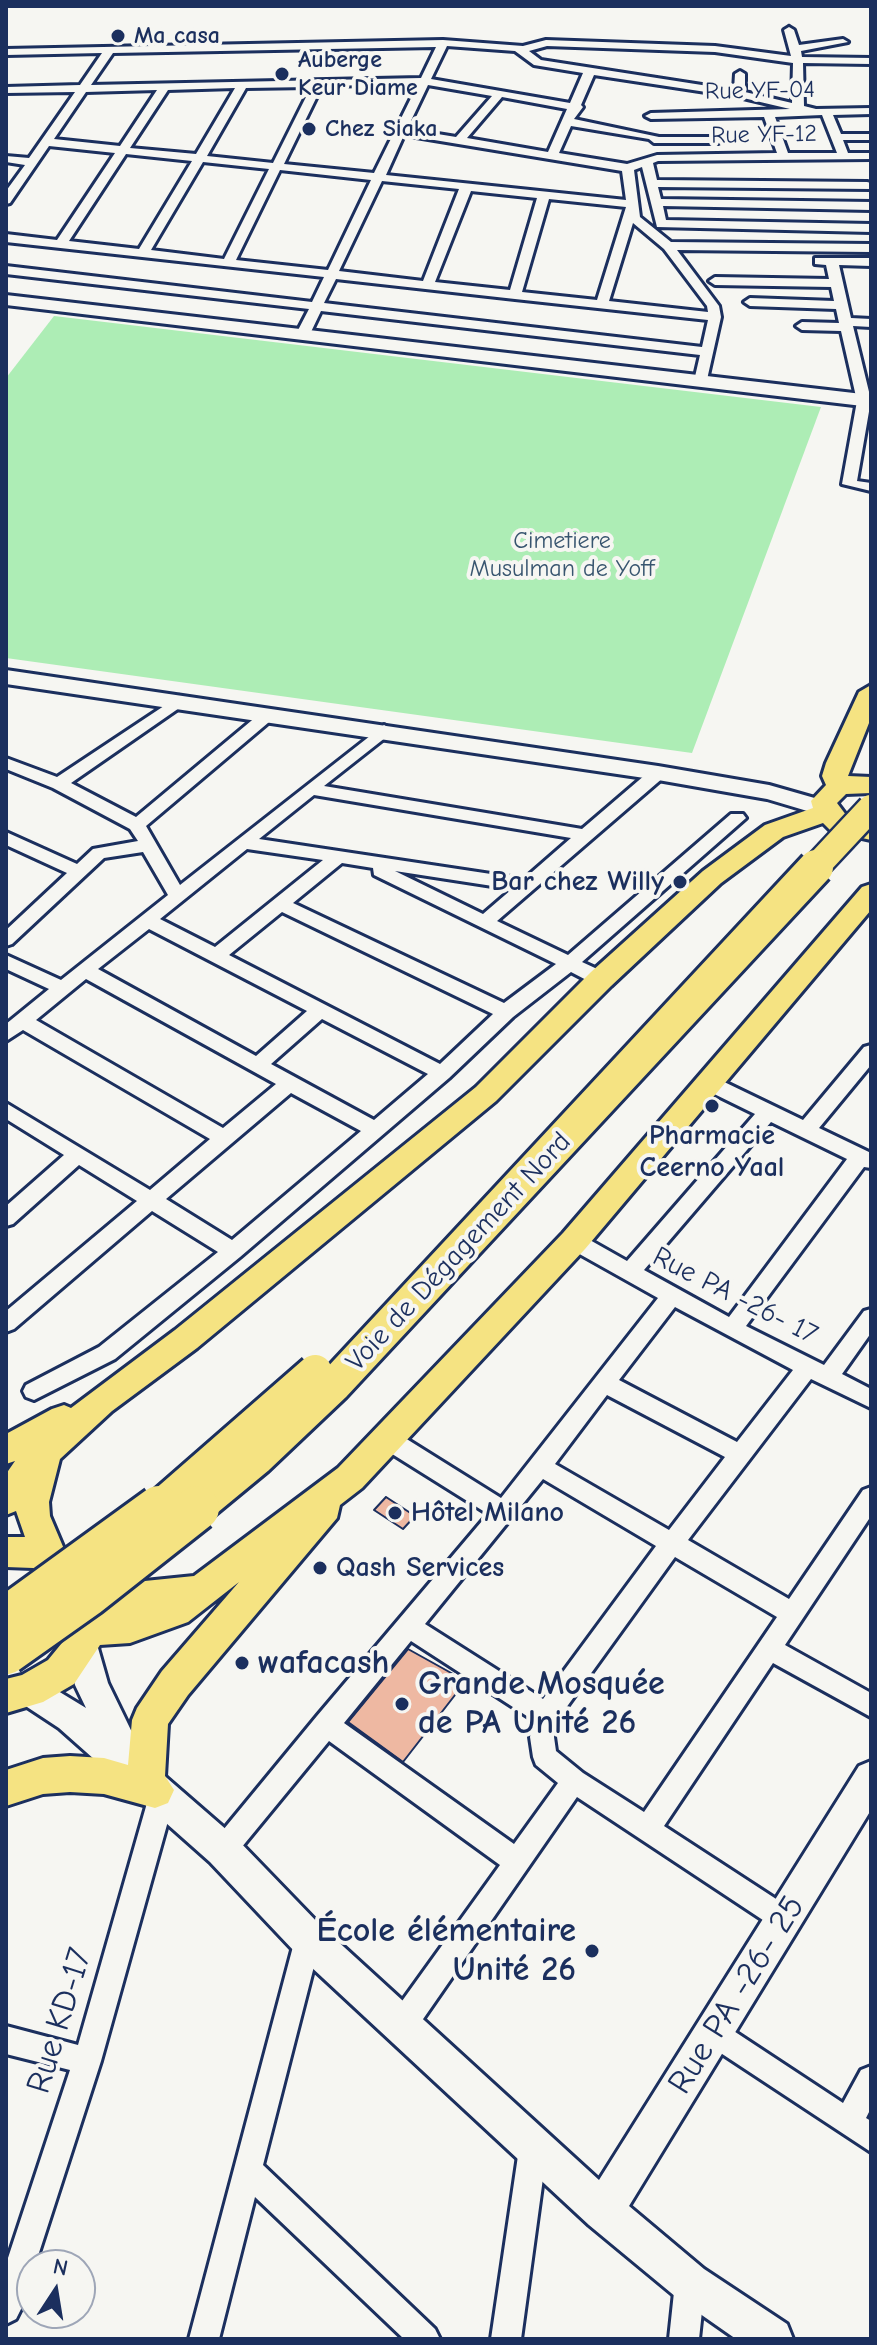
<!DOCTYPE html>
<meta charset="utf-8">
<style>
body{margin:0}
#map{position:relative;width:877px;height:2345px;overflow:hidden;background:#f6f6f2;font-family:"Comic Neue",sans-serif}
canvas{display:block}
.frame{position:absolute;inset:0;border:8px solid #1b2f5e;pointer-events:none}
.north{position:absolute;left:16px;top:2249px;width:80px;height:80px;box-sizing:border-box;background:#f6f6f2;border:2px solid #9ea6b7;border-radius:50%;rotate:12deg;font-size:22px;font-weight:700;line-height:32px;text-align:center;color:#1b2f5e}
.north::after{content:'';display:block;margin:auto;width:28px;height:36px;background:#1b2f5e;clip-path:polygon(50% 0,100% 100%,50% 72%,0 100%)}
</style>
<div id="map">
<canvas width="877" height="2345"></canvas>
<div class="frame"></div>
<div class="north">N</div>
</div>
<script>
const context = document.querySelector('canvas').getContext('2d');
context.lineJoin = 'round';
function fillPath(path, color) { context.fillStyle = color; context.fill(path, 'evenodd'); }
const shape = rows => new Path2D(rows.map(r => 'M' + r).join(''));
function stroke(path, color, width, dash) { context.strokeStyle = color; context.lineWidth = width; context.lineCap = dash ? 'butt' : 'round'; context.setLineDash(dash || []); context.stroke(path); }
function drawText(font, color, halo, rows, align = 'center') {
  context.font = font + ' "Comic Neue",sans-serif'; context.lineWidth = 8; context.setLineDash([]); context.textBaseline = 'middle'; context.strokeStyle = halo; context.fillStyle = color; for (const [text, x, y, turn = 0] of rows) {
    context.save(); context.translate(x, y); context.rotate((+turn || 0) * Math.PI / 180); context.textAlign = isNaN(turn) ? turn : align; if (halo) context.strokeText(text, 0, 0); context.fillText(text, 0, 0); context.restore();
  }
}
fillPath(shape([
 [54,316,821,407,692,753,6,658,6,378]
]), '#adedb5');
const building = shape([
 [386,1497,415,1516,403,1529,374,1510,386,1497],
 [408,1649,453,1674,449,1679,462,1686,403,1762,348,1722,408,1649]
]);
fillPath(building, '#eeb8a2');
stroke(building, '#1b2f5e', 2);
const street = shape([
 [789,27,794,30,799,45,843,39,848,42,801,51,802,57,871,58,871,64,803,63,804,106,816,109,871,108,871,114,833,115,841,134,871,134,871,140,843,140,848,153,871,153,871,159,658,161,653,163,657,180,867,182,871,183,871,189,658,187,661,199,871,202,871,210,663,206,666,220,871,224,871,232,657,227,642,167,634,170,640,217,671,242,871,244,871,252,677,250,719,306,721,317,706,384,694,381,700,355,321,311,310,334,303,338,296,334,309,309,6,274,6,266,312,302,324,277,6,242,6,234,57,240,115,153,49,146,10,203,6,204,6,191,25,165,6,162,6,156,29,158,75,92,6,93,6,87,80,85,102,53,6,55,6,49,443,40,523,46,546,40,715,46,791,56,784,30,789,27],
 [447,46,515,51,534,65,583,73,570,103,431,79,447,46],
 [547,46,715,52,793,63,792,103,745,92,745,74,740,71,735,74,734,90,541,60,529,51,547,46],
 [436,47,421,78,91,85,113,53,436,47],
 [594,75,739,97,790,109,651,113,645,116,651,119,764,117,777,153,657,155,627,164,559,153,571,126,649,139,654,143,718,143,724,140,718,137,659,137,574,119,583,107,581,105,594,75],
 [418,84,374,173,284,164,322,86,418,84],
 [428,85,492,96,456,137,407,129,428,85],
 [311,87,273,163,207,156,246,88,311,87],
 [235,88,196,154,130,148,168,90,235,88],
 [157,90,120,146,54,139,86,92,157,90],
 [502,97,567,109,548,152,467,138,502,97],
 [822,115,837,153,788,153,775,117,822,115],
 [404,135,622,171,626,200,386,175,404,135],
 [126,154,192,161,139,249,69,241,126,154],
 [203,162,269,169,224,259,151,250,203,162],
 [280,170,371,180,328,270,236,260,280,170],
 [382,181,459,189,423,281,339,271,382,181],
 [471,191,537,198,510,290,435,282,471,191],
 [549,199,626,207,597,300,522,292,549,199],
 [633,223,664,249,707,306,708,312,609,301,633,223],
 [336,279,515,299,708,320,702,347,324,303,336,279],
 [815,258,871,258,871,266,839,265,851,318,871,319,871,327,853,326,871,400,857,481,871,483,871,491,842,484,857,401,841,331,802,330,796,326,802,322,839,323,836,309,750,306,744,302,750,298,834,301,831,287,715,285,709,281,715,277,829,279,826,265,815,264,815,258],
 [179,696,185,698,185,704,71,783,136,817,263,711,275,711,275,717,146,826,180,885,384,725,392,730,390,734,324,786,582,829,652,769,664,769,664,777,497,921,568,955,731,814,743,814,746,818,582,962,608,974,610,979,608,984,594,984,571,972,513,1017,449,1078,240,1257,115,1359,34,1400,26,1397,23,1391,26,1385,99,1347,218,1252,152,1211,14,1329,6,1332,6,1311,137,1201,79,1165,13,1224,6,1226,6,1206,64,1155,6,1119,6,1103,150,1190,210,1139,23,1030,6,1041,6,1024,49,989,6,969,6,955,61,980,168,895,143,852,104,858,12,944,6,946,6,930,67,873,6,845,6,832,77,864,93,849,138,841,130,829,53,788,6,769,6,758,57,777,179,696],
 [314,795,571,838,524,879,259,839,314,795],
 [247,849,323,860,215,947,160,919,247,849],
 [342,863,373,868,374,875,556,964,504,1003,293,903,342,863],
 [395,871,512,889,483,914,395,871],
 [282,912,493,1014,440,1064,229,955,282,912],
 [149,929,307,1011,256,1056,98,969,149,929],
 [86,979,276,1084,223,1128,36,1020,86,979],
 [322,1019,428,1074,374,1120,271,1064,322,1019],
 [291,1093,361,1131,232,1240,166,1199,291,1093],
 [871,1045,871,1065,819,1128,871,1153,871,1168,864,1167,746,1326,824,1365,864,1311,871,1309,871,1333,842,1374,871,1389,871,1408,811,1379,688,1540,789,1599,863,1490,871,1487,871,1516,785,1645,871,1693,871,1717,773,1663,664,1826,793,1910,797,1919,793,1928,784,1932,775,1928,577,1797,412,2035,402,2039,392,2035,388,2025,392,2015,500,1865,329,1741,232,1859,223,1862,214,1859,210,1850,214,1841,317,1716,488,1514,381,1447,378,1440,381,1433,389,1431,397,1433,501,1498,658,1298,567,1247,564,1241,567,1235,581,1235,627,1261,755,1114,704,1089,701,1084,704,1079,718,1079,803,1120,864,1047,871,1045],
 [771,1122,847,1159,729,1317,644,1270,771,1122],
 [675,1307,793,1370,737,1442,619,1380,675,1307],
 [607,1395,725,1457,669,1530,555,1464,607,1395],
 [543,1479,656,1546,543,1699,425,1624,543,1479],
 [675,1557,777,1617,644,1812,583,1773,556,1751,554,1737,558,1719,675,1557],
 [411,1641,533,1720,530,1737,533,1757,536,1765,558,1783,514,1844,344,1723,411,1641],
 [162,1784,171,1788,175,1796,101,2061,35,2265,32,2265,21,2309,16,2319,6,2324,6,2264,70,2070,6,2054,6,2026,78,2045,149,1796,153,1788,162,1784],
 [308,1926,317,1930,321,1939,263,2165,435,2329,440,2339,404,2339,255,2197,219,2339,189,2339,295,1939,299,1930,308,1926],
 [714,2018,843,2103,861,2070,871,2066,871,2108,866,2118,871,2121,871,2152,704,2042,700,2032,704,2022,714,2018],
 [533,2135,543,2139,547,2149,521,2339,491,2339,519,2149,523,2139,533,2135],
 [690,2268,700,2273,705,2283,699,2339,669,2339,675,2283,680,2273,690,2268]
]);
const secondary = shape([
 [6,295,871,395,871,407,6,305,6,295],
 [6,670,658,766,769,785,832,803,836,808,824,816,767,799,658,780,6,684,6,670],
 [82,1630,94,1634,108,1683,145,1759,236,1838,321,1926,599,2180,859,1766,871,1761,871,1810,629,2206,704,2269,787,2324,793,2339,736,2339,676,2297,589,2225,295,1952,210,1862,59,1728,18,1701,13,1690,18,1679,30,1674,86,1708,75,1685,65,1645,70,1634,82,1630]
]);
const primary = shape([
 [871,685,871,718,848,776,871,777,871,793,846,794,837,803,849,819,871,824,871,840,831,831,823,823,783,837,721,883,611,986,496,1101,197,1348,112,1411,60,1459,49,1502,50,1516,64,1549,76,1554,99,1577,135,1582,194,1576,338,1468,563,1233,862,887,871,884,871,910,585,1249,362,1488,340,1505,337,1518,188,1695,168,1724,165,1776,174,1790,168,1803,155,1808,104,1794,70,1792,43,1794,6,1806,6,1770,43,1758,70,1756,104,1758,128,1765,132,1720,137,1708,162,1671,239,1582,188,1622,130,1643,100,1645,74,1684,43,1702,6,1713,6,1679,22,1675,48,1660,66,1638,71,1615,67,1594,52,1576,33,1568,6,1567,6,1537,25,1537,16,1511,6,1515,6,1474,15,1461,6,1464,6,1434,52,1409,64,1405,71,1408,175,1330,476,1087,591,972,703,871,765,825,813,808,811,801,826,785,822,776,826,763,859,692,871,685]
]);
stroke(street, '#1b2f5e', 6);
stroke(secondary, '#1b2f5e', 6);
stroke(primary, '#1b2f5e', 6);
fillPath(street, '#f6f6f2');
fillPath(secondary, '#f6f6f2');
fillPath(primary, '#f5e382');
const highwayBridgeFar2 = shape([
 [814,869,871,808]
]);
const highwayBridgeFar1 = shape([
 [157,1510,315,1372],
 [194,1510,257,1458,334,1385,816,867]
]);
const highwayBridge = shape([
 [6,1619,159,1508],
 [6,1652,88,1594,197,1508]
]);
stroke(highwayBridgeFar2, '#1b2f5e', 31, []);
stroke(highwayBridgeFar1, '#1b2f5e', 40, []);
stroke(highwayBridge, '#1b2f5e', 50, []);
stroke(highwayBridgeFar2, '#f5e382', 26);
stroke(highwayBridgeFar1, '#f5e382', 34);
stroke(highwayBridge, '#f5e382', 44);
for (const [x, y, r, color] of [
 [118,36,8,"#1b2f5e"],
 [282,74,8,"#1b2f5e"],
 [309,129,8,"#1b2f5e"],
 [680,882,8,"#1b2f5e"],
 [712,1106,8,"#1b2f5e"],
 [395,1513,8,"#1b2f5e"],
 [320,1568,8,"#1b2f5e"],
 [242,1663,8,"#1b2f5e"],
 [402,1704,8,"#1b2f5e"],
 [592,1951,8,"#1b2f5e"]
]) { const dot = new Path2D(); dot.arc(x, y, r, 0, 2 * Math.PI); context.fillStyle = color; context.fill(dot); stroke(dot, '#f6f6f2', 3); }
drawText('bold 24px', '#1b2f5e', '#f6f6f2', [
 ["Ma casa",134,36],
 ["Auberge",298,60],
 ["Keur Diame",298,88],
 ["Chez Siaka",325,129]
], 'left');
drawText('24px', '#1b2f5e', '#f6f6f2', [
 ["Rue YF-04",760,91,-1],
 ["Rue YF-12",764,135,-1]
]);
drawText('24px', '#38556f', '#f6f6f2', [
 ["Cimetiere",562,541],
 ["Musulman de Yoff",562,569]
]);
drawText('bold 28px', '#1b2f5e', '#f6f6f2', [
 ["Bar chez Willy",664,882,"right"],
 ["Pharmacie",712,1136,"center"],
 ["Ceerno Yaal",712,1168,"center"],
 ["Hôtel Milano",411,1513],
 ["Qash Services",336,1568]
], 'left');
drawText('28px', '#1b2f5e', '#f6f6f2', [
 ["Voie de Dégagement Nord",459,1252,-47],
 ["Rue PA -26- 17",735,1296,27]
]);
drawText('bold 34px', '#1b2f5e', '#f6f6f2', [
 ["wafacash",258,1663],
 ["Grande Mosquée",418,1684],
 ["de PA Unité 26",418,1723],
 ["École élémentaire",576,1931,"right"],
 ["Unité 26",576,1970,"right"]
], 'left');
drawText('34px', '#1b2f5e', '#f6f6f2', [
 ["Rue PA -26- 25",737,1995,-58],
 ["Rue KD-17",60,2021,-73]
]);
</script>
